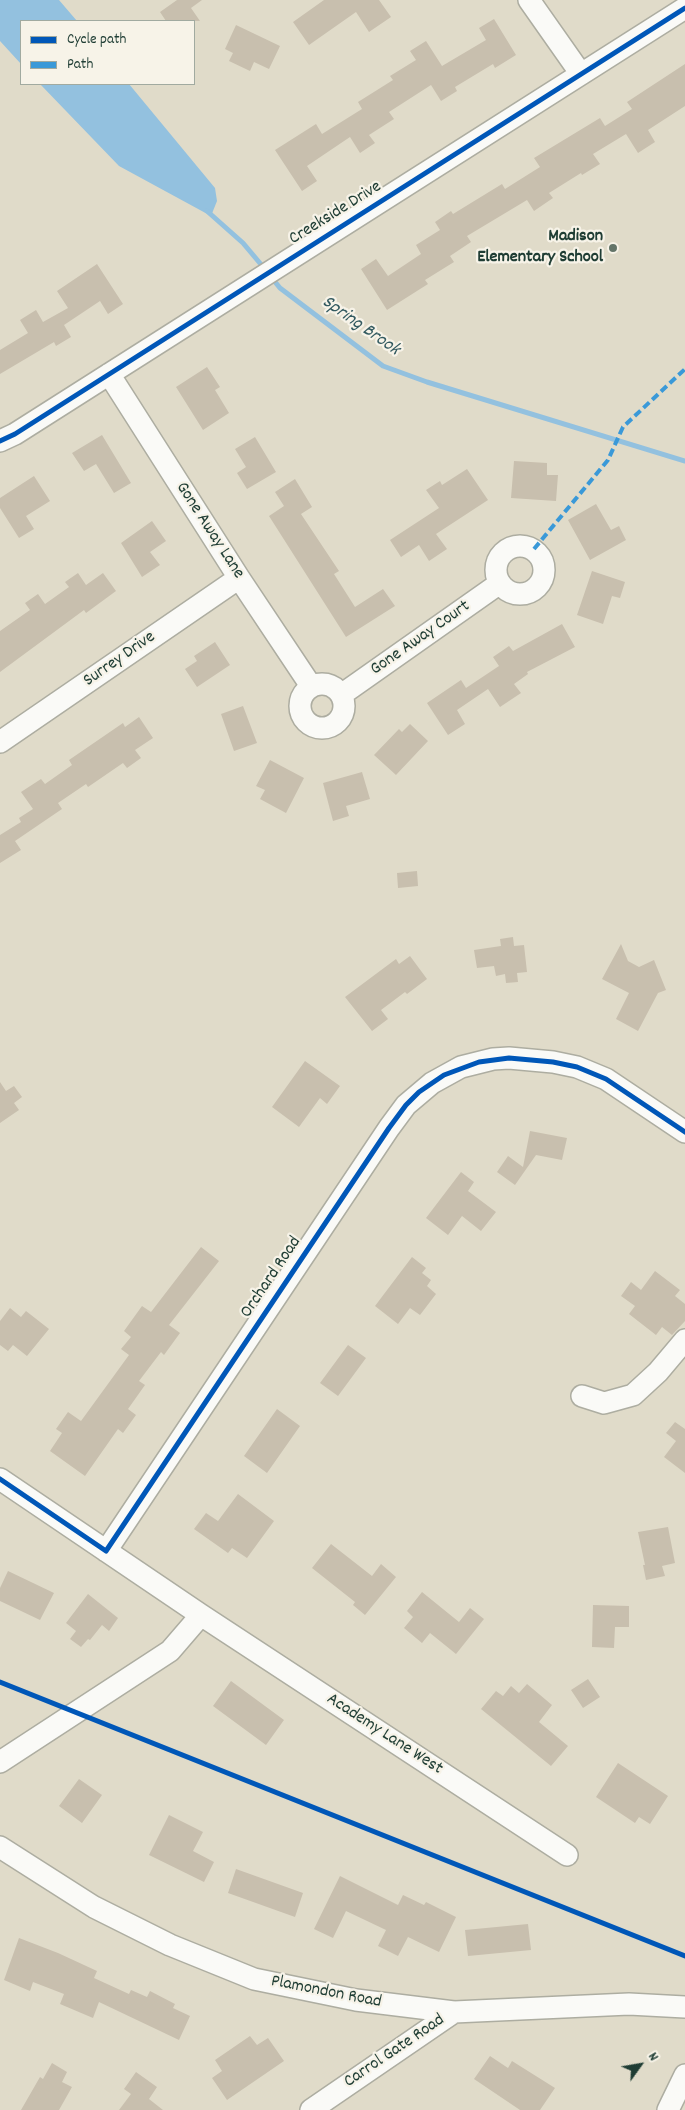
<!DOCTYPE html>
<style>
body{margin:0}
#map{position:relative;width:685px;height:2110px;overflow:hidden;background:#e0dbc9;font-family:Dekko,sans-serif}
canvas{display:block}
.legend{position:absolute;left:20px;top:20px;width:175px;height:65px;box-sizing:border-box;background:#f7f3e8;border:1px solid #a1aaa0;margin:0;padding:6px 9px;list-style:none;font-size:15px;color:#1f3d34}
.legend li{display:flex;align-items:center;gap:10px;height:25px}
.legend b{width:25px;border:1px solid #a1aaa0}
.north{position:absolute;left:615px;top:2040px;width:50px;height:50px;-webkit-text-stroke:4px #f7f3e8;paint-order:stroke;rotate:58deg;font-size:14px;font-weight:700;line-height:20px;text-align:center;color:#1f3d34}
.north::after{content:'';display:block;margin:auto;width:18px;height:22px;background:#1f3d34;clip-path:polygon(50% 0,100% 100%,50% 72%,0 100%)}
</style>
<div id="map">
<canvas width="685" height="2110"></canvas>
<ul class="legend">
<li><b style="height:6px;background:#0057b8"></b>Cycle path</li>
<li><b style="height:6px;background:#3a99d8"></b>Path</li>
</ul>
<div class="north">N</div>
</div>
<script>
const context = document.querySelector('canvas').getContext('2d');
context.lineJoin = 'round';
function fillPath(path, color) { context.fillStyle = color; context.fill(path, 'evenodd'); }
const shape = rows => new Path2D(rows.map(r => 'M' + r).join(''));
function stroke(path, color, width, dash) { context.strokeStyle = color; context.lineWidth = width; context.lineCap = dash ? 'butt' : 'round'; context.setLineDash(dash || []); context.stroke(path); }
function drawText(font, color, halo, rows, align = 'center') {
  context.font = font + ' Dekko,sans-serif'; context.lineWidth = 4.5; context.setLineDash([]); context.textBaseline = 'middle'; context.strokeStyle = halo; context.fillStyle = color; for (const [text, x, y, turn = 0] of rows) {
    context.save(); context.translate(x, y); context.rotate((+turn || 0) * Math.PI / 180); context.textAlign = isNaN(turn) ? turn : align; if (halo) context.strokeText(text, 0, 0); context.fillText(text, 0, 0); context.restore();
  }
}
fillPath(shape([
 [0,0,59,0,77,21,21,21,21,64,0,41],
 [40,84,129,84,215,188,217,201,211,216,119,166]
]), '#93c1df');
stroke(shape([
 [207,211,243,243,264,268],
 [271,277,280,288,383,366,427,382,685,461]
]), '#93c1df', 5);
fillPath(shape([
 [177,0,202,0,191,8,200,21,166,21,160,12],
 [324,0,379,0,391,17,369,32,356,12,309,45,293,22],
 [494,19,516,55,495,68,493,64,455,87,457,91,441,101,431,85,389,112,394,119,369,135,375,143,360,153,350,137,307,166,317,181,302,191,275,150,316,124,322,134,362,109,358,102,393,80,390,76,416,60,410,51,426,41,442,66,486,40,479,28],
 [236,25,280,46,269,69,254,62,250,71,229,61,233,53,225,49],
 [685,64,685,106,648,130,655,142,638,153,626,134,593,154,600,164,582,175,581,173,549,193,553,198,534,211,527,200,467,236,471,242,450,256,454,262,425,280,428,284,387,310,361,269,376,259,388,276,421,254,416,245,440,230,435,222,451,211,453,214,502,184,505,189,540,167,534,158,600,118,605,126,632,109,627,102],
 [97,264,123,304,108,314,100,301,64,325,71,337,56,346,54,342,0,374,0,350,28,333,20,320,36,310,43,322,68,308,57,291],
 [207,367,220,387,215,390,229,413,203,430,176,387],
 [102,435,131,483,114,493,96,464,84,471,72,453],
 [255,437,276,472,247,489,237,473,246,467,235,449],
 [514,461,547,463,547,475,558,475,556,501,511,498],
 [467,469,488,500,436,534,447,549,429,561,419,545,401,557,390,540,439,508,426,490,440,481,442,485],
 [34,476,50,501,26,516,34,529,19,538,0,508,0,498],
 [295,479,312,507,301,514,339,571,334,574,355,607,383,589,395,606,346,637,269,516,284,506,275,492],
 [596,504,611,530,619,526,626,540,590,560,568,520],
 [152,521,166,541,150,552,160,565,142,577,121,543],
 [592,571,625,582,620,598,612,596,603,624,577,615],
 [78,573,86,585,103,573,116,591,86,613,84,610,0,672,0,631,30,610,25,603,38,594,45,604,69,587,65,582],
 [562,624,575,647,527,672,528,674,514,684,521,693,500,707,488,689,457,710,465,724,448,735,427,703,461,680,466,688,499,666,493,657,509,646,513,651],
 [215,642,230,665,197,687,185,669,197,661,194,656],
 [243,706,257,743,234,751,221,714],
 [139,717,153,738,135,750,141,758,127,768,123,763,88,787,86,784,58,803,62,809,15,841,21,850,0,863,0,835,21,822,19,818,33,809,21,792,41,779,45,784,72,765,69,760,123,723,125,727],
 [410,724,428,741,396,775,374,755,399,729,402,732],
 [270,760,304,778,286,813,260,799,265,790,256,786],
 [362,772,370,799,346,806,349,816,333,821,323,783],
 [417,871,418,886,398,888,397,873],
 [513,937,514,946,524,945,527,972,517,973,518,982,506,983,505,974,496,976,494,966,477,968,474,950,501,946,500,939],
 [621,944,628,961,639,967,654,960,666,990,658,993,638,1031,616,1019,629,993,602,979],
 [410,956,427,979,407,994,405,992,381,1010,388,1019,372,1031,345,997,396,959,399,964],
 [305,1061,340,1086,327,1104,320,1098,299,1127,272,1107],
 [0,1082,6,1091,14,1086,22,1097,14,1103,19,1110,0,1123],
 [530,1131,567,1138,562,1160,536,1155,515,1185,497,1172,508,1156,523,1167],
 [461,1172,474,1182,468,1191,496,1212,481,1231,462,1216,448,1235,426,1218],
 [201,1247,219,1261,169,1325,180,1333,164,1355,161,1352,139,1381,145,1385,128,1409,136,1415,123,1433,118,1429,85,1476,50,1451,62,1433,56,1429,68,1412,81,1421,129,1355,121,1349,131,1337,124,1331,142,1306,151,1312],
 [412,1257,426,1268,422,1273,431,1280,427,1286,436,1294,420,1315,410,1308,398,1324,375,1306],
 [655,1271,680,1290,675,1296,685,1304,685,1321,672,1335,662,1327,656,1335,629,1314,635,1306,621,1296,631,1282,641,1290],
 [10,1308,21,1317,26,1311,49,1329,27,1356,13,1345,8,1351,0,1345,0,1321],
 [348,1345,366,1358,338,1396,320,1383],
 [277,1409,300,1426,267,1473,244,1456],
 [675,1422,685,1429,685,1473,664,1457,676,1441,666,1433],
 [238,1494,274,1521,247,1558,232,1548,228,1553,194,1529,206,1513,218,1521],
 [668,1527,675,1563,662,1566,665,1576,646,1580,643,1565,645,1565,638,1532],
 [331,1544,372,1576,381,1564,396,1577,365,1615,353,1605,355,1602,312,1568],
 [8,1571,54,1593,40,1620,0,1601,0,1588],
 [422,1592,459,1622,470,1608,484,1619,456,1654,430,1633,422,1643,404,1628,413,1617,407,1611],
 [88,1594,118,1618,109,1631,102,1625,90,1640,88,1639,81,1647,70,1639,76,1631,66,1623],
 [593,1605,629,1606,629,1627,615,1627,614,1648,592,1647],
 [588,1679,600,1697,583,1708,571,1690],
 [231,1681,284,1720,266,1745,213,1706],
 [527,1684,552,1705,539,1722,568,1746,551,1766,481,1709,496,1691,503,1696,511,1686,519,1693],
 [618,1763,668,1796,650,1824,639,1817,635,1823,596,1797],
 [79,1779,102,1795,82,1823,59,1806],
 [169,1815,203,1832,193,1851,214,1862,204,1882,149,1855],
 [236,1869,303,1893,295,1917,228,1893],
 [340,1876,398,1905,403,1895,424,1905,426,1902,456,1917,439,1952,408,1937,398,1956,378,1946,386,1930,346,1911,333,1938,314,1929],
 [528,1924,531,1950,468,1956,465,1930],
 [19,1938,58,1953,97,1971,94,1978,129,1994,131,1990,147,1997,150,1991,175,2004,173,2008,190,2016,179,2040,99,2002,93,2018,60,2004,64,1994,33,1982,30,1991,4,1980],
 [250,2036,257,2045,268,2038,284,2061,227,2100,212,2078,222,2071,215,2060],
 [490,2056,508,2068,512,2061,555,2088,540,2110,520,2110,474,2079],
 [52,2063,67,2072,62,2082,72,2087,59,2110,21,2110,40,2077,43,2079],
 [136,2072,157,2087,149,2099,163,2110,119,2110,131,2094,124,2089]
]), '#c8bfae');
const minor = shape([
 [529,0,581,74],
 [109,374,239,578,311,686],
 [0,441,15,434,685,8],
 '496 570a24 24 0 1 1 48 0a24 24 0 1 1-48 0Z',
 '300 706a22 22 0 1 1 44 0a22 22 0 1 1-44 0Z',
 [341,695,500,583],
 [0,742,239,578],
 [582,1396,604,1403,633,1395,658,1372,685,1340],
 [0,1479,201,1615,567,1855],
 [106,1551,389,1128,406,1105,432,1083,461,1067,493,1059,509,1058,553,1062,577,1067,606,1079,685,1132],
 [0,1762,170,1651,201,1615],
 [0,1847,94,1907,170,1945,254,1979,356,2000,454,2012,629,2004,685,2007],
 [311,2110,454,2012],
 [668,2110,685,2075]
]);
stroke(minor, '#adada1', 24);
stroke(minor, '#fafaf7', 21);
stroke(shape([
 [534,549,608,460,623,427,685,369]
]), '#3a99d8', 4, [8, 4]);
stroke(shape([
 [0,441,15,434,685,8],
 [0,1479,106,1551,389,1128,406,1105,419,1092,444,1075,479,1062,509,1058,553,1062,577,1067,606,1079,685,1132],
 [0,1682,685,1956]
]), '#0057b8', 5);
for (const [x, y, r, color] of [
 [613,248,5,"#637468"]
]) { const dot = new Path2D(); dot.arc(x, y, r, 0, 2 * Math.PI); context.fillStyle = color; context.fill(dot); stroke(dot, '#f7f3e8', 2); }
drawText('18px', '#1f3d34', '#f7f3e8', [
 ["Creekside Drive",336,214,-32],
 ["Gone Away Lane",209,531,57],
 ["Gone Away Court",421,639,-35],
 ["Surrey Drive",120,660,-35],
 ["Orchard Road",272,1278,-56],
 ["Academy Lane West",384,1735,33],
 ["Plamondon Road",326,1993,11],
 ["Carrol Gate Road",395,2052,-34]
]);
drawText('bold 18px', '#1f3d34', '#f7f3e8', [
 ["Madison",603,238],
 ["Elementary School",603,259]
], 'right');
drawText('italic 19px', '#345b61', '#f7f3e8', [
 ["Spring Brook",360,327,35]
]);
</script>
